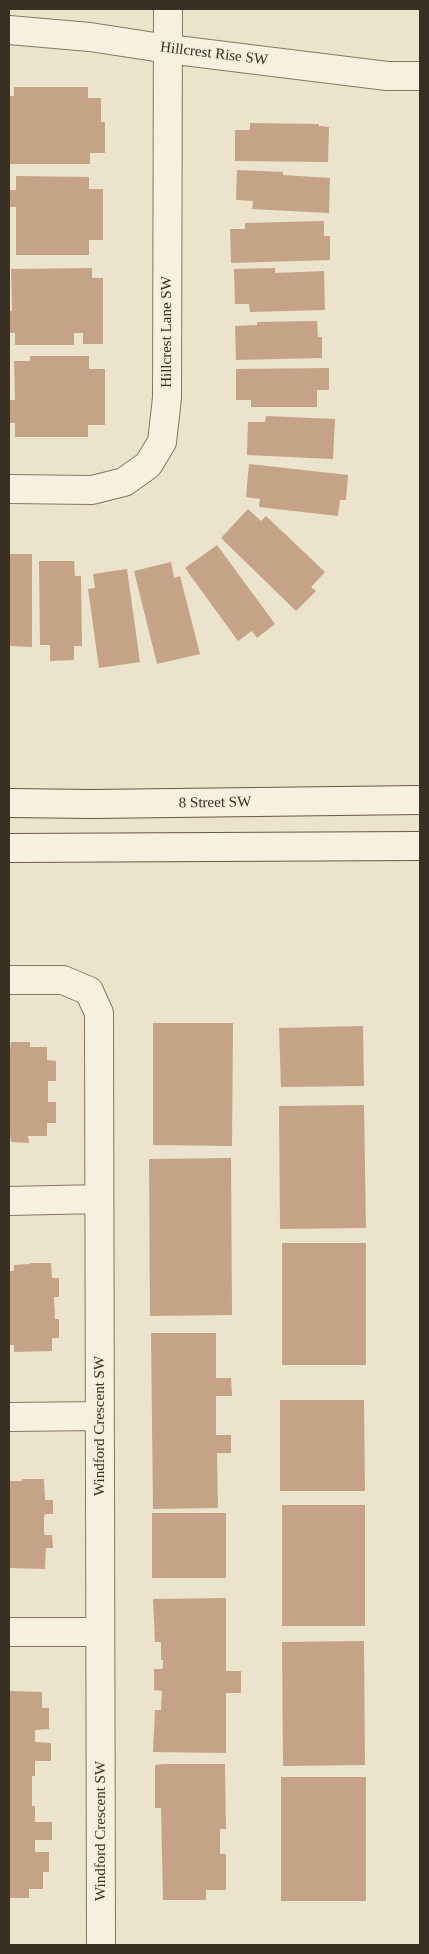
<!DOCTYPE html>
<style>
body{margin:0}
#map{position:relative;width:429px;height:1954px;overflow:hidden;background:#ebe3cc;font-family:"Times New Roman",serif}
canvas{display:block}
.frame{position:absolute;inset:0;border:10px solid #392f23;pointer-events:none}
</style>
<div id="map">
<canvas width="429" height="1954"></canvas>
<div class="frame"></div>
</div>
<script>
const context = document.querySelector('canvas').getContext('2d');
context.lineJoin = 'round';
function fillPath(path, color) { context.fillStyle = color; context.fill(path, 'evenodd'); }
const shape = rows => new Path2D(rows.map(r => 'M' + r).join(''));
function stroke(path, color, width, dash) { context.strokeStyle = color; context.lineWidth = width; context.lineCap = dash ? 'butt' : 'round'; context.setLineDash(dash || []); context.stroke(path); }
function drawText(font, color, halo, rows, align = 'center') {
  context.font = font + ' "Times New Roman",serif'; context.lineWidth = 4.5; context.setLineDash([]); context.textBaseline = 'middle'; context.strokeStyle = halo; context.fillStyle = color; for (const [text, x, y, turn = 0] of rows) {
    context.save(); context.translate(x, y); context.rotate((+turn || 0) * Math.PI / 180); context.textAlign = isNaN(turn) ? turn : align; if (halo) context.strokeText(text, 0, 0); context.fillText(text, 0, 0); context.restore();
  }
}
fillPath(shape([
 [14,87,88,87,88,98,101,98,101,122,105,122,105,153,90,153,90,164,10,164,9,96,14,96],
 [250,123,319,124,319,126,329,127,328,162,235,161,235,130,250,130],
 [237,170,283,172,283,175,330,178,329,213,252,209,253,201,236,200],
 [16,176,89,177,89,189,103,189,103,240,89,240,89,255,16,255,16,207,9,207,9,190,16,190],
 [324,221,324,236,330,236,330,260,231,263,230,229,245,229,245,223],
 [92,268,92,278,103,278,103,344,83,344,83,333,74,333,74,345,15,345,15,333,9,333,9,311,12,311,11,269],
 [275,268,275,273,324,271,325,310,250,312,249,304,235,304,234,269],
 [317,321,318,337,322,337,322,358,236,360,235,326,257,325,257,322],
 [30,356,89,356,89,369,105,369,105,425,88,425,88,437,15,437,15,423,9,423,9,400,15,400,14,361,30,361],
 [329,368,329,390,317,390,317,407,251,407,251,400,236,400,236,369],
 [266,416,335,419,333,459,247,455,248,422,265,422],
 [249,464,348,475,346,500,340,500,338,516,259,507,260,499,246,497],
 [248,509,261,521,266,516,325,572,311,587,316,591,296,611,221,538],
 [217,545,275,624,257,638,252,631,238,641,185,568],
 [9,554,32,554,32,647,9,646],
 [39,561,74,561,75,576,81,576,82,646,74,646,74,660,50,661,50,645,40,645],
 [171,562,174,578,180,576,200,654,157,664,134,571],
 [127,569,140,662,99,668,88,589,95,588,93,574],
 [153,1023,233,1023,232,1146,153,1145],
 [363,1026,364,1086,281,1087,279,1028],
 [11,1042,30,1042,30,1047,47,1047,47,1060,56,1061,56,1081,48,1081,48,1102,56,1102,56,1123,47,1123,47,1136,28,1136,29,1143,11,1142,9,1126,9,1058],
 [364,1105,366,1228,280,1229,279,1106],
 [231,1158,232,1315,150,1316,149,1159],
 [282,1243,366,1243,366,1365,282,1365],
 [30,1263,51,1263,52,1278,59,1278,59,1297,54,1297,55,1319,59,1319,59,1338,52,1338,52,1351,14,1352,14,1345,9,1345,9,1271,14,1271,14,1265,30,1264],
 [151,1333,216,1333,216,1378,231,1378,232,1396,216,1396,216,1435,231,1435,231,1453,217,1453,218,1508,153,1509],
 [280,1400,364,1400,365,1491,280,1491],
 [22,1479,44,1479,45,1500,53,1500,53,1514,45,1514,44,1517,44,1532,45,1535,52,1535,53,1548,46,1548,45,1569,9,1568,9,1481,22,1481],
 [282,1505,365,1505,365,1626,282,1626],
 [152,1513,226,1513,226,1578,152,1578],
 [226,1598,226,1671,241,1671,241,1693,226,1693,226,1753,153,1752,155,1710,161,1710,162,1691,154,1690,154,1669,162,1669,163,1667,163,1660,161,1660,161,1642,155,1642,153,1599],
 [364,1641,365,1765,283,1766,282,1642],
 [9,1691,42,1692,42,1708,49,1708,49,1729,35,1730,35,1742,51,1743,51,1761,35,1761,35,1776,32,1776,32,1806,35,1806,35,1822,52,1822,52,1840,35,1840,35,1852,49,1852,49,1872,43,1872,43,1889,29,1889,29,1898,9,1898],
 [163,1764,225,1764,226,1829,220,1829,220,1854,226,1854,226,1890,206,1890,206,1900,163,1900,161,1808,155,1808,155,1765],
 [281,1777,366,1777,366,1901,281,1901]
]), '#c5a386');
const street = shape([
 [9,30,90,37,168,49,387,76,420,76],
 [9,489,92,490,124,482,148,465,162,442,167,398,168,9],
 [9,980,63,980,89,991,99,1013,101,1945],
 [9,1201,99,1199],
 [9,1417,100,1416],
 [9,1632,100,1632]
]);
const secondary = shape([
 [9,803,92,804,420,800],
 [9,848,420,846]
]);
stroke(street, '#877761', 30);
stroke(secondary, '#695844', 30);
stroke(street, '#f6f0df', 28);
stroke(secondary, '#f6f0df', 28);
drawText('15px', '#392f23', '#f3eddb', [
 ["Hillcrest Rise SW",214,54,7],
 ["Hillcrest Lane SW",167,332,-90],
 ["8 Street SW",215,803,-1],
 ["Windford Crescent SW",100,1426,-90],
 ["Windford Crescent SW",101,1831,-90]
]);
</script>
